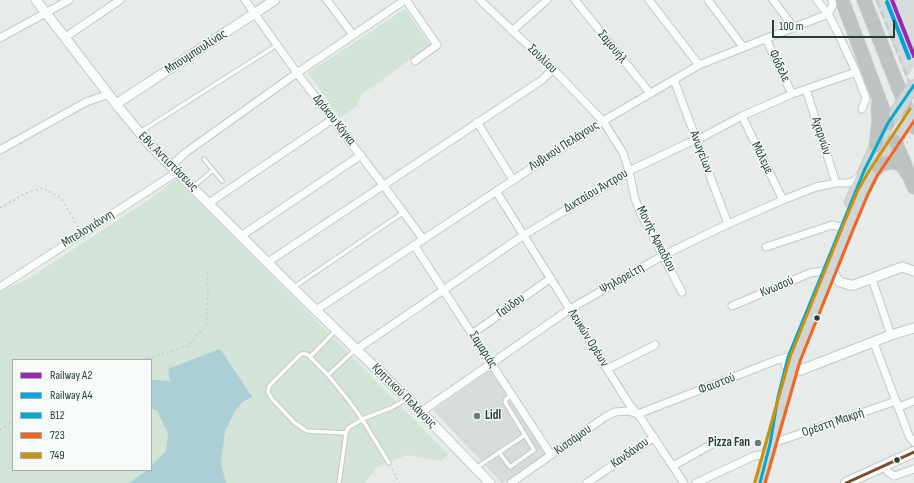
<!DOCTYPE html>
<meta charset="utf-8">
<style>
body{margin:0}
#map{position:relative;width:914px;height:483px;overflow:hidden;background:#e7ebe9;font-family:"Sofia Sans Condensed",sans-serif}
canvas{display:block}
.legend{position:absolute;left:12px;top:359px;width:140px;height:112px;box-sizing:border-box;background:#f6faf8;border:1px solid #a3afac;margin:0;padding:5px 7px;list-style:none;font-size:12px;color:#263e39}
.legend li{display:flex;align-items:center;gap:8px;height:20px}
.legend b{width:20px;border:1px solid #a3afac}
.scale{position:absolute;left:772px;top:20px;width:123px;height:18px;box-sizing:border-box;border:2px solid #263e39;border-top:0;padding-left:5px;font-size:12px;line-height:14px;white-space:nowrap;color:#263e39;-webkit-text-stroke:3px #f6faf8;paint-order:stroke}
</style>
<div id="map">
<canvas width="914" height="483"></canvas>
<ul class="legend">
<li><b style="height:5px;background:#9b26b6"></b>Railway A2</li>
<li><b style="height:5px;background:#00a3e0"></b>Railway A4</li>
<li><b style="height:5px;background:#00a9ce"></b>Β12</li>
<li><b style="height:5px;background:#f26522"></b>723</li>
<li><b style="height:5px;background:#cd910b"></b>749</li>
</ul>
<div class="scale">100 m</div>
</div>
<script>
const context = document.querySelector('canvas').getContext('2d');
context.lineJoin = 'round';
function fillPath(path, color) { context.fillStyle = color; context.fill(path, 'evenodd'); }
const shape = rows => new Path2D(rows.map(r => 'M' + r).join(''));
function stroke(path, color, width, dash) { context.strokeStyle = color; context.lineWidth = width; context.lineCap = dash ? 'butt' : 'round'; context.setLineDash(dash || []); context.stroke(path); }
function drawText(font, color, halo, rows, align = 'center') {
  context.font = font + ' "Sofia Sans Condensed",sans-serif'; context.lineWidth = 3; context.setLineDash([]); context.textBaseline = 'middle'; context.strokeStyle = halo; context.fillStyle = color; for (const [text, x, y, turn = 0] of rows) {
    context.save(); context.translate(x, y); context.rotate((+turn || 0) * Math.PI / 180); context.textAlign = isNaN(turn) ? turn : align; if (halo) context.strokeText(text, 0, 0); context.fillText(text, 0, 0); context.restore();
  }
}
fillPath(shape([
 [875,0,914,0,914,67,906,78],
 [490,370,546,455,502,483,433,410]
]), '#d6dcd9');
fillPath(shape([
 [405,9,430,45,361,95,356,107,340,118,308,73],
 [176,179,448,454,442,461,407,455,378,466,365,483,0,483,0,292,26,280,149,200],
 [13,360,151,360,151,470,13,470]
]), '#d2e3d7');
fillPath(shape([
 [220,349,252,397,242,402,235,411,225,431,221,464,226,483,129,483,147,470,151,470,151,466,166,451,168,433,157,411,151,408,151,380,170,381,168,369]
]), '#acced5');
const service = shape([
 [140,132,277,45],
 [204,159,222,181],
 [193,187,213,170],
 [294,287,404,212],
 [310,357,336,330],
 [328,375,356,349],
 [346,433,307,431,295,423,272,399,268,392,269,386,301,354,307,354,328,375,349,401,362,419,389,463],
 [499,452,510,467,534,450,505,402,506,399,512,395],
 [476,468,525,435],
 [339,483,346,433,348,428,365,418,391,408,407,399]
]);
const minor = shape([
 [245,0,297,73,384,186,423,239],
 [327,0,353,35],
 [406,0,437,45,415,61],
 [480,0,553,69,603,121,623,153,629,171,635,199,641,214,682,292],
 [575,0,650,93],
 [649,0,699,65],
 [708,0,743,47],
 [773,0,794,28],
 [817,0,828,14,837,31,856,72,866,98,862,109],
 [828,14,833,5,832,0],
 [512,31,547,0],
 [0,38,69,0],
 [64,38,120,0],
 [766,39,792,94],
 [674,80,728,224],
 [806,89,836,183],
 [742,116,783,200],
 [477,122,513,180],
 [0,150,86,102,109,94],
 [171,166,185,153,297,73,405,0],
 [496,191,629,404,638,414,684,483],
 [209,203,333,119],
 [241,236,361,155],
 [414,245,551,455],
 [766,247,832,225,841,227],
 [268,262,542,80,553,69],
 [872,279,891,335],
 [0,287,177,172],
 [732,306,810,273,823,271],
 [316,310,603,121,699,65,828,14],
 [472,334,551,278],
 [874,343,909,436,914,442],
 [357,349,524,235,616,180,629,171,688,143,697,140,742,116,792,94,856,72],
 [607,369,655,345],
 [899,407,914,401],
 [421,412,570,309,664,255,728,224,783,200,816,187,836,183,848,183,854,181,861,175],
 [770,444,896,401],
 [673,466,714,443],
 [885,466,888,472,894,476,903,473,914,469],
 [511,483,605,417,615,412,628,411,638,414,777,360,788,357,795,359],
 [587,483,654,437],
 [696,483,754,456,760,455,767,456]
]);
const tertiary = shape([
 [36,0,116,104,149,144,293,288,421,412,490,483],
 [116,104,275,0],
 [833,266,834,273,836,278,840,282,850,285,854,285,902,267,914,271],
 [786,365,797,370,801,370,891,335,914,328]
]);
const secondary = shape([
 [846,483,914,452]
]);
const primary = shape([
 [851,202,876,146,888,123,894,115],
 [760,483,795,359,805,334,863,192,873,173,899,135]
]);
const motorway = shape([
 [842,0,888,123],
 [864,0,914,127],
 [895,141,914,187],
 [876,146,879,121,878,106],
 [878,167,884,163,894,162,903,166,907,173]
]);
stroke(service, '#c4c8c6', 5.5);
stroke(minor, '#c4c8c6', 9);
stroke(tertiary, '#c4c8c6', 11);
stroke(secondary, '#c3c9c7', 12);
stroke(primary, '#c3cac8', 14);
stroke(motorway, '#c3cac8', 15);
stroke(shape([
 [907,143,911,136],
 [0,208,26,193,43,188,61,198,78,227],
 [143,360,188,346,206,325,208,291,207,271],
 [0,430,13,421],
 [392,469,399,483]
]), '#c3cbc9', 1.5, [2, 3]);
stroke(service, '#fbfcfc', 3.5);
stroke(minor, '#fbfcfc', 7);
stroke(tertiary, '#fbfcfc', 9);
stroke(secondary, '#fbfcfc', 10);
stroke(primary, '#d0d6d5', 12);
stroke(motorway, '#bcc3c2', 13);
stroke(shape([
 [877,0,914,94]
]), '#c8ccca', 2.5, [8, 4]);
const primaryBridge = shape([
 [895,114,914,85],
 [902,131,914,112]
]);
stroke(primaryBridge, '#c3cac8', 14, []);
stroke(primaryBridge, '#d0d6d5', 12);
stroke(shape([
 [760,483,770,444,778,397,788,357,864,171,888,123,914,85]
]), '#00a9ce', 3);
stroke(shape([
 [765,483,800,361,852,232,868,194,877,176,914,121]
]), '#f26522', 3);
stroke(shape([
 [755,482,790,357,842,228,858,190,869,171,910,109]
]), '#cd910b', 3);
stroke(shape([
 [846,483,914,452]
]), '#7a4b2a', 3);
stroke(shape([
 [892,0,914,56]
]), '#9b26b6', 4);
stroke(shape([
 [887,2,909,58]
]), '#00a3e0', 4);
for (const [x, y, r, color] of [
 [817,318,3.5,"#263e39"],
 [477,416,4,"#6a7b77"],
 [758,443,4,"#6a7b77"],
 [897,460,3.5,"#263e39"]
]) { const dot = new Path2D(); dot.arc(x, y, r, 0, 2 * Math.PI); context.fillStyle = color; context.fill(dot); stroke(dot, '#f6faf8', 1.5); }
drawText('13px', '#263e39', '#f6faf8', [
 ["Σαμουήλ",612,47,51],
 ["Μπουμπουλίνας",196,52,-33],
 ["Σουλίου",542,59,44],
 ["Φόδελε",779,66,65],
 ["Δράκου Κόγκα",334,120,52],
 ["Αχαρνών",821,136,72],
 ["Λυβικού Πελάγους",564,146,-33],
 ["Ανωγείων",701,152,69],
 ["Μάλεμε",762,158,64],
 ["Εθν. Αντιστάσεως",168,162,45],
 ["Δικταίου Άντρου",596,191,-31],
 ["Μπελογιάννη",88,229,-32],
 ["Μονής Αρκαδίου",656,239,63],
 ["Ψηλορείτη",622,279,-30],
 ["Κνωσού",777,287,-23],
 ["Γαύδου",511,306,-36],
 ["Λευκών Ορέων",588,338,58],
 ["Σαμαριάς",483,350,57],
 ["Φαιστού",717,384,-21],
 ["Κρητικού Πελάγους",404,396,45],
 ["Ορέστη Μακρή",833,423,-19],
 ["Κισσάμου",573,440,-35],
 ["Κανδάνου",630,453,-35]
]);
drawText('bold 13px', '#263e39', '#f6faf8', [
 ["Lidl",485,416],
 ["Pizza Fan",750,443,"right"]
], 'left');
</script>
